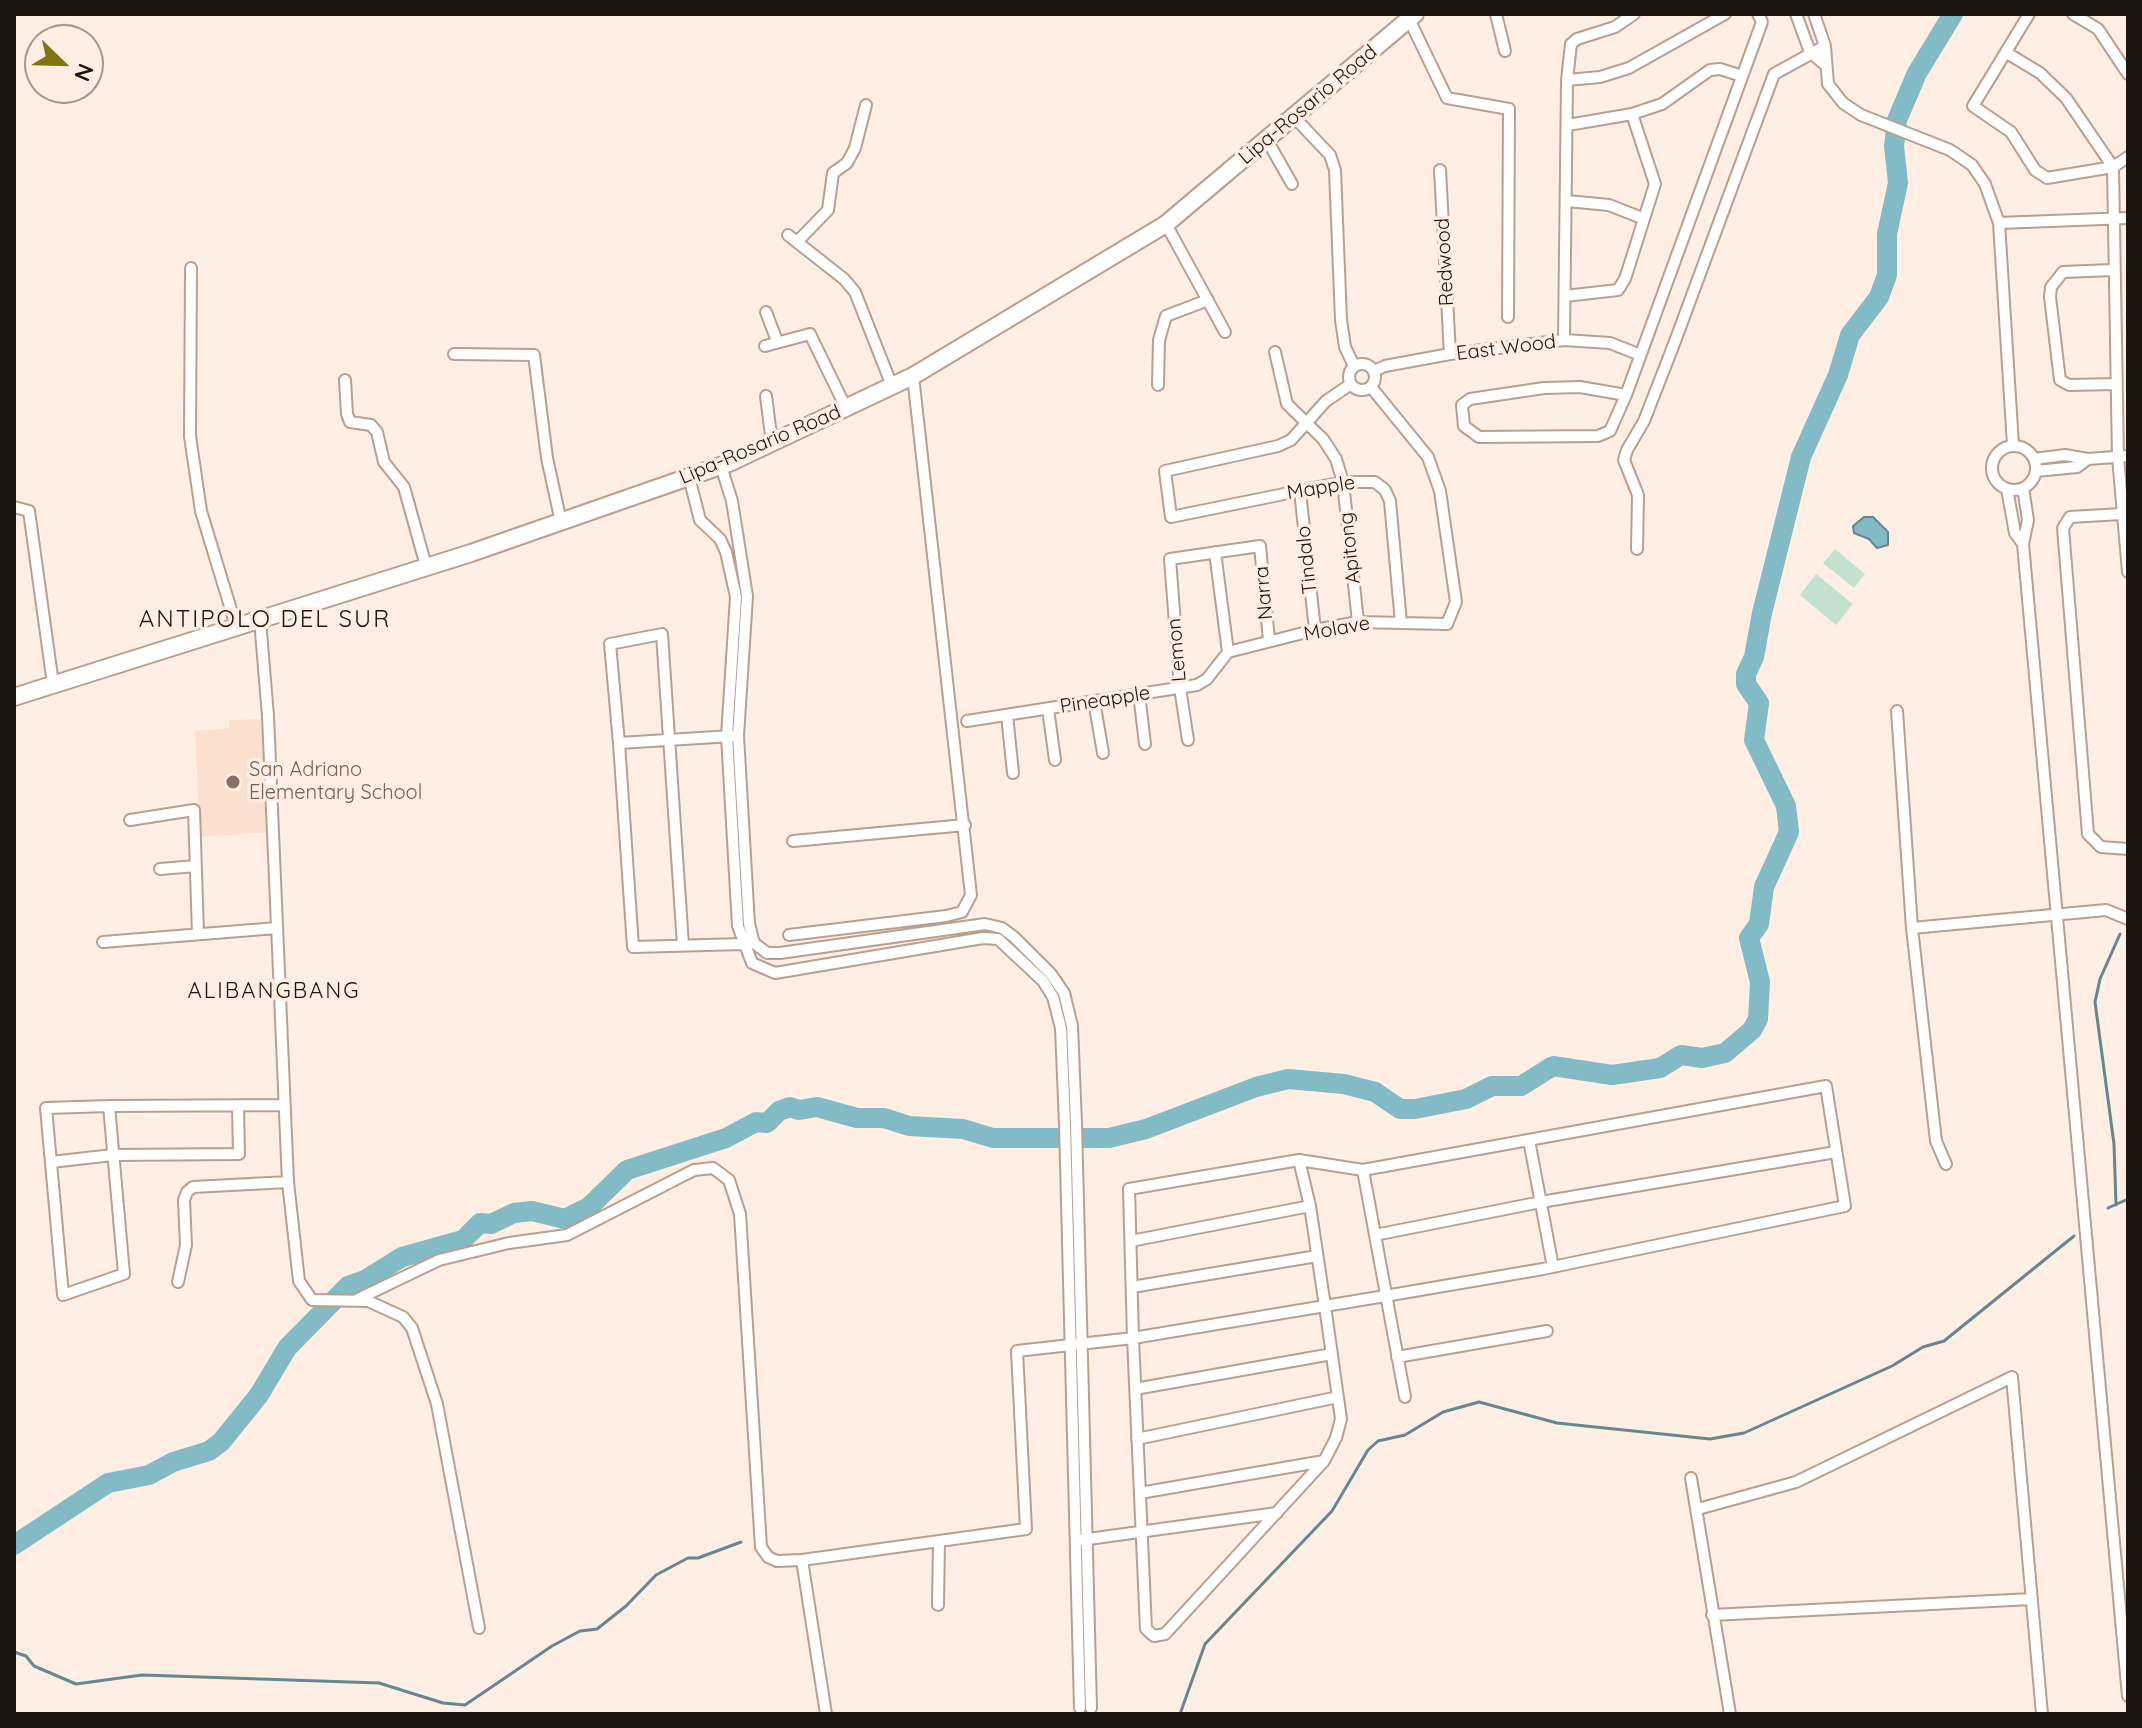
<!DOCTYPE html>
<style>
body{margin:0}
#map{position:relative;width:2142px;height:1728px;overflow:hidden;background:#ffeee3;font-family:Quicksand,sans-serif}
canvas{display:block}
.frame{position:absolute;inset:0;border:16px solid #1f150f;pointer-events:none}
.north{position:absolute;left:24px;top:24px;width:80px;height:80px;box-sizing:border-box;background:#ffeee3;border:2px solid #a5978e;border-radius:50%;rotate:113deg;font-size:22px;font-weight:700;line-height:32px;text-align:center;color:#1f150f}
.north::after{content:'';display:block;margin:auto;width:28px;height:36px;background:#837315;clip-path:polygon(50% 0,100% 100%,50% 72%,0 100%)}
</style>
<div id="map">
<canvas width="2142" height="1728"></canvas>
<div class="frame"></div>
<div class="north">N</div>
</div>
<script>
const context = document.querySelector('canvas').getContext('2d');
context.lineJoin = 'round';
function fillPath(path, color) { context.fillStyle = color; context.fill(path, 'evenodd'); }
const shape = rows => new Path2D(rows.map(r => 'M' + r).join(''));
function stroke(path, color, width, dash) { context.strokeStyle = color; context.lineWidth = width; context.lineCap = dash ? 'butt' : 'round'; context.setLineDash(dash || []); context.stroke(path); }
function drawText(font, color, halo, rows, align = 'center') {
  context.font = font + ' Quicksand,sans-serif'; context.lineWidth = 7; context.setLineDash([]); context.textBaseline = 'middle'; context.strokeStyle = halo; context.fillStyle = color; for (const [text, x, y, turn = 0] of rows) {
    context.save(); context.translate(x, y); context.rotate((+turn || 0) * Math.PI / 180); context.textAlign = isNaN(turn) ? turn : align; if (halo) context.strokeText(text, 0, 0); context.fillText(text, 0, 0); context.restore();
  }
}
fillPath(shape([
 [265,719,271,832,200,837,195,731,229,728,229,720]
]), '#fce0cf');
fillPath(shape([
 [1835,549,1865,574,1854,588,1823,563],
 [1816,574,1853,604,1836,625,1800,595]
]), '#c4e1ce');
const water = shape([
 [1864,517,1873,517,1888,532,1888,545,1877,548,1869,539,1854,533,1853,526,1864,517]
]);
fillPath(water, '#82bac6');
stroke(water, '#64888f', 2);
stroke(shape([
 [2116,1205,2114,1144,2095,1002,2100,979,2120,934],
 [2108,1208,2128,1199],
 [14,1652,26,1656,34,1666,76,1684,142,1675,379,1683,443,1703,465,1705,552,1646,580,1631,597,1629,626,1606,656,1575,688,1558,698,1558,741,1542],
 [1180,1714,1205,1644,1332,1511,1368,1450,1378,1441,1405,1435,1443,1412,1479,1402,1557,1423,1710,1439,1744,1433,1892,1366,1923,1347,1944,1341,2074,1236]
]), '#64888f', 3);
stroke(shape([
 [14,1545,108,1483,149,1475,173,1462,209,1451,221,1442,259,1395,287,1348,348,1286,365,1280,402,1257,463,1240,480,1223,491,1224,514,1213,532,1211,565,1219,589,1207,627,1170,726,1138,756,1122,767,1123,779,1111,790,1107,799,1110,817,1107,857,1118,884,1118,909,1126,963,1129,993,1138,1109,1138,1146,1129,1256,1087,1288,1079,1344,1084,1375,1092,1400,1109,1415,1109,1466,1099,1492,1086,1521,1086,1553,1066,1612,1075,1660,1068,1681,1055,1702,1058,1725,1053,1752,1030,1758,1019,1760,982,1749,938,1759,924,1764,887,1789,832,1786,806,1754,740,1759,703,1746,684,1746,674,1754,657,1762,613,1801,457,1838,375,1850,335,1879,297,1887,275,1887,234,1898,183,1894,146,1897,120,1917,73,1953,14]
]), '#82bac6', 20);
const minor = shape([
 [1496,14,1505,51],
 [1796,14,1810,52,1824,64],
 [1814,14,1825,46,1828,84,1843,103,1861,115,1950,150,1972,165,1985,184,1999,223,2013,445],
 [2029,14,1973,106,2011,132,2035,170,2047,178,2113,167,2128,157],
 [2073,14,2098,29,2128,74],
 [1409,19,1447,98,1509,109,1508,317],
 [2007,53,2040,73,2066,98,2113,167,2118,457,2128,572],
 [1567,80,1600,77,1629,68,1725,14],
 [1295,118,1330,155,1335,170,1341,320,1345,347,1354,366],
 [1568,125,1632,114,1662,104,1710,70,1720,69,1742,76],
 [1267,140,1292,184],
 [1440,170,1450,354],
 [1567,201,1609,205,1642,218],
 [1999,223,2128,218],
 [1166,224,1225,332],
 [788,235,844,279,855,292,892,386],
 [797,242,828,210,833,173,847,163,855,148,866,105],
 [191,268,190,436,201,511,236,626],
 [2112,270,2063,272,2051,287,2050,297,2060,380,2069,385,2115,384],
 [1565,296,1618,290,1625,279,1655,184,1632,114],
 [766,312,777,341],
 [1564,340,1567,80,1571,44,1577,39,1615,27,1634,14],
 [765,346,810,334,846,408],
 [1275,352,1287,404,1323,439,1336,459,1343,482,1358,622],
 [454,354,534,355,547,458,561,522],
 '1349 377a13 13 0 1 1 26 0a13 13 0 1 1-26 0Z',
 [1374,371,1385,366,1450,354,1564,340,1610,343,1638,354],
 [345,380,347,414,350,422,371,425,377,432,384,462,404,487,426,566],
 [1351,384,1326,401,1291,440,1278,446,1165,471,1171,517,1343,482,1375,482,1385,490,1390,501,1401,623],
 [1158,385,1159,340,1166,316,1208,300],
 [1626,395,1580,387,1544,388,1470,399,1462,405,1464,426,1479,437,1598,436,1610,431,1626,395,1762,22,1758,14],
 [766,396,772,443],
 '1992 468a22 22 0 1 1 44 0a22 22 0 1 1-44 0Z',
 [2034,459,2065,455,2088,459,2128,456],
 [721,466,732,501,747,596,738,736,749,924,754,943,767,953,780,953,985,924,1002,928,1014,937,1051,974,1064,993,1072,1026,1076,1124,1091,1708],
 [2036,471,2077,467,2088,459],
 [689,477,700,520,720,539,726,552,736,597,727,736,738,926,752,963,775,973,983,938,998,939,1043,981,1053,997,1061,1028,1065,1124,1080,1708],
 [2023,488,2028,520,2023,544,2128,1696],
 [2007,489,2015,533,2023,544],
 [1300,491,1315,630],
 [14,507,29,511,53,684],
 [2121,514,2070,517,2063,528,2088,834,2101,847,2128,849],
 [1637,549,1638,495,1624,460,1627,450,1644,421,1674,344,1774,74,1825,46],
 [1215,552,1228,652],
 [260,620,268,716,288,1182,299,1281,312,1300,368,1301,403,1317,412,1328,437,1404,479,1628],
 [1139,694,1145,744],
 [1094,701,1103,753],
 [1048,709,1055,760],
 [1897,711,1912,928,1936,1141,1946,1164],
 [1007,715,1013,773],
 [967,721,1197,685,1207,679,1228,652,1315,630,1358,622,1447,624,1456,602,1440,491,1428,457,1371,387],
 [732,736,619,743,633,947,743,944],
 [1188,740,1180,688,1170,559,1260,546,1269,640],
 [619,743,610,644,662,634,683,945],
 [130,820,194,810,198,934],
 [793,841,965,825],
 [160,869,196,866],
 [1912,928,2106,910,2128,919],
 [789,935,946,916,962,912,971,895,913,376],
 [103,942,277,928],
 [109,1106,124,1274,63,1295,46,1108,109,1106,284,1105],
 [1529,1140,1553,1267],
 [51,1162,113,1155,239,1154,238,1106],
 [1363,1170,1405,1397],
 [1375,1235,1541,1202,1836,1152],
 [1131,1241,1310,1206],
 [178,1282,186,1245,184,1200,187,1192,193,1187,288,1182],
 [1132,1287,1317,1256],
 [358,1299,439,1260,509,1243,567,1235,694,1170,713,1168,729,1180,740,1214,761,1547,768,1557,777,1561,802,1560,1026,1529,1017,1351,1133,1338,1385,1296,1543,1269,1845,1206,1826,1086,1363,1170,1299,1160,1129,1189,1133,1338,1146,1629,1154,1636,1165,1634,1324,1461,1336,1438,1341,1419,1325,1306,1310,1206,1299,1160],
 [1397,1357,1547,1331],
 [1135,1389,1332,1354],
 [1137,1439,1338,1397],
 [1691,1478,1730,1714],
 [1140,1493,1324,1461],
 [1698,1509,1796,1482,2012,1377,2042,1714],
 [1081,1540,1277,1513],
 [802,1560,826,1714],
 [938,1605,939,1541],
 [1712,1615,2032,1599]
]);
const primary = shape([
 [14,697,471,553,729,463,913,376,1166,224,1415,14]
]);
stroke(minor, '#ba9f8f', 14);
stroke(primary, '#ba9f8f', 20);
stroke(minor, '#fff', 10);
stroke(primary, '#fff', 16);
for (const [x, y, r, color] of [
 [233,782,8,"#8d6e63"]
]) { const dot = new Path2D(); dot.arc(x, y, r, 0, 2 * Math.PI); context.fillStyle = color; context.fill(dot); stroke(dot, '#ffeee3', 3); }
drawText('20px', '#1f150f', '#ffeee3', [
 ["Lipa-Rosario Road",1308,105,-40],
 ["Redwood",1445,262,-93],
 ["East Wood",1506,348,-7],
 ["Lipa-Rosario Road",760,445,-23],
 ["Mapple",1321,488,-9],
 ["Apitong",1350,548,-96],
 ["Tindalo",1307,560,-96],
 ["Narra",1264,593,-95],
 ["Molave",1337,629,-10],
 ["Lemon",1177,650,-95],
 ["Pineapple",1105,700,-9]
]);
drawText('20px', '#785e54', '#ffeee3', [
 ["San Adriano",249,770],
 ["Elementary School",249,793]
], 'left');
context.letterSpacing = '2px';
drawText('22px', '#1f150f', '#ffeee3', [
 ["ALIBANGBANG",274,991]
]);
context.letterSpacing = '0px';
context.letterSpacing = '2px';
drawText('24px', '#1f150f', '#ffeee3', [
 ["ANTIPOLO DEL SUR",265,620]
]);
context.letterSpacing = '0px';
</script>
